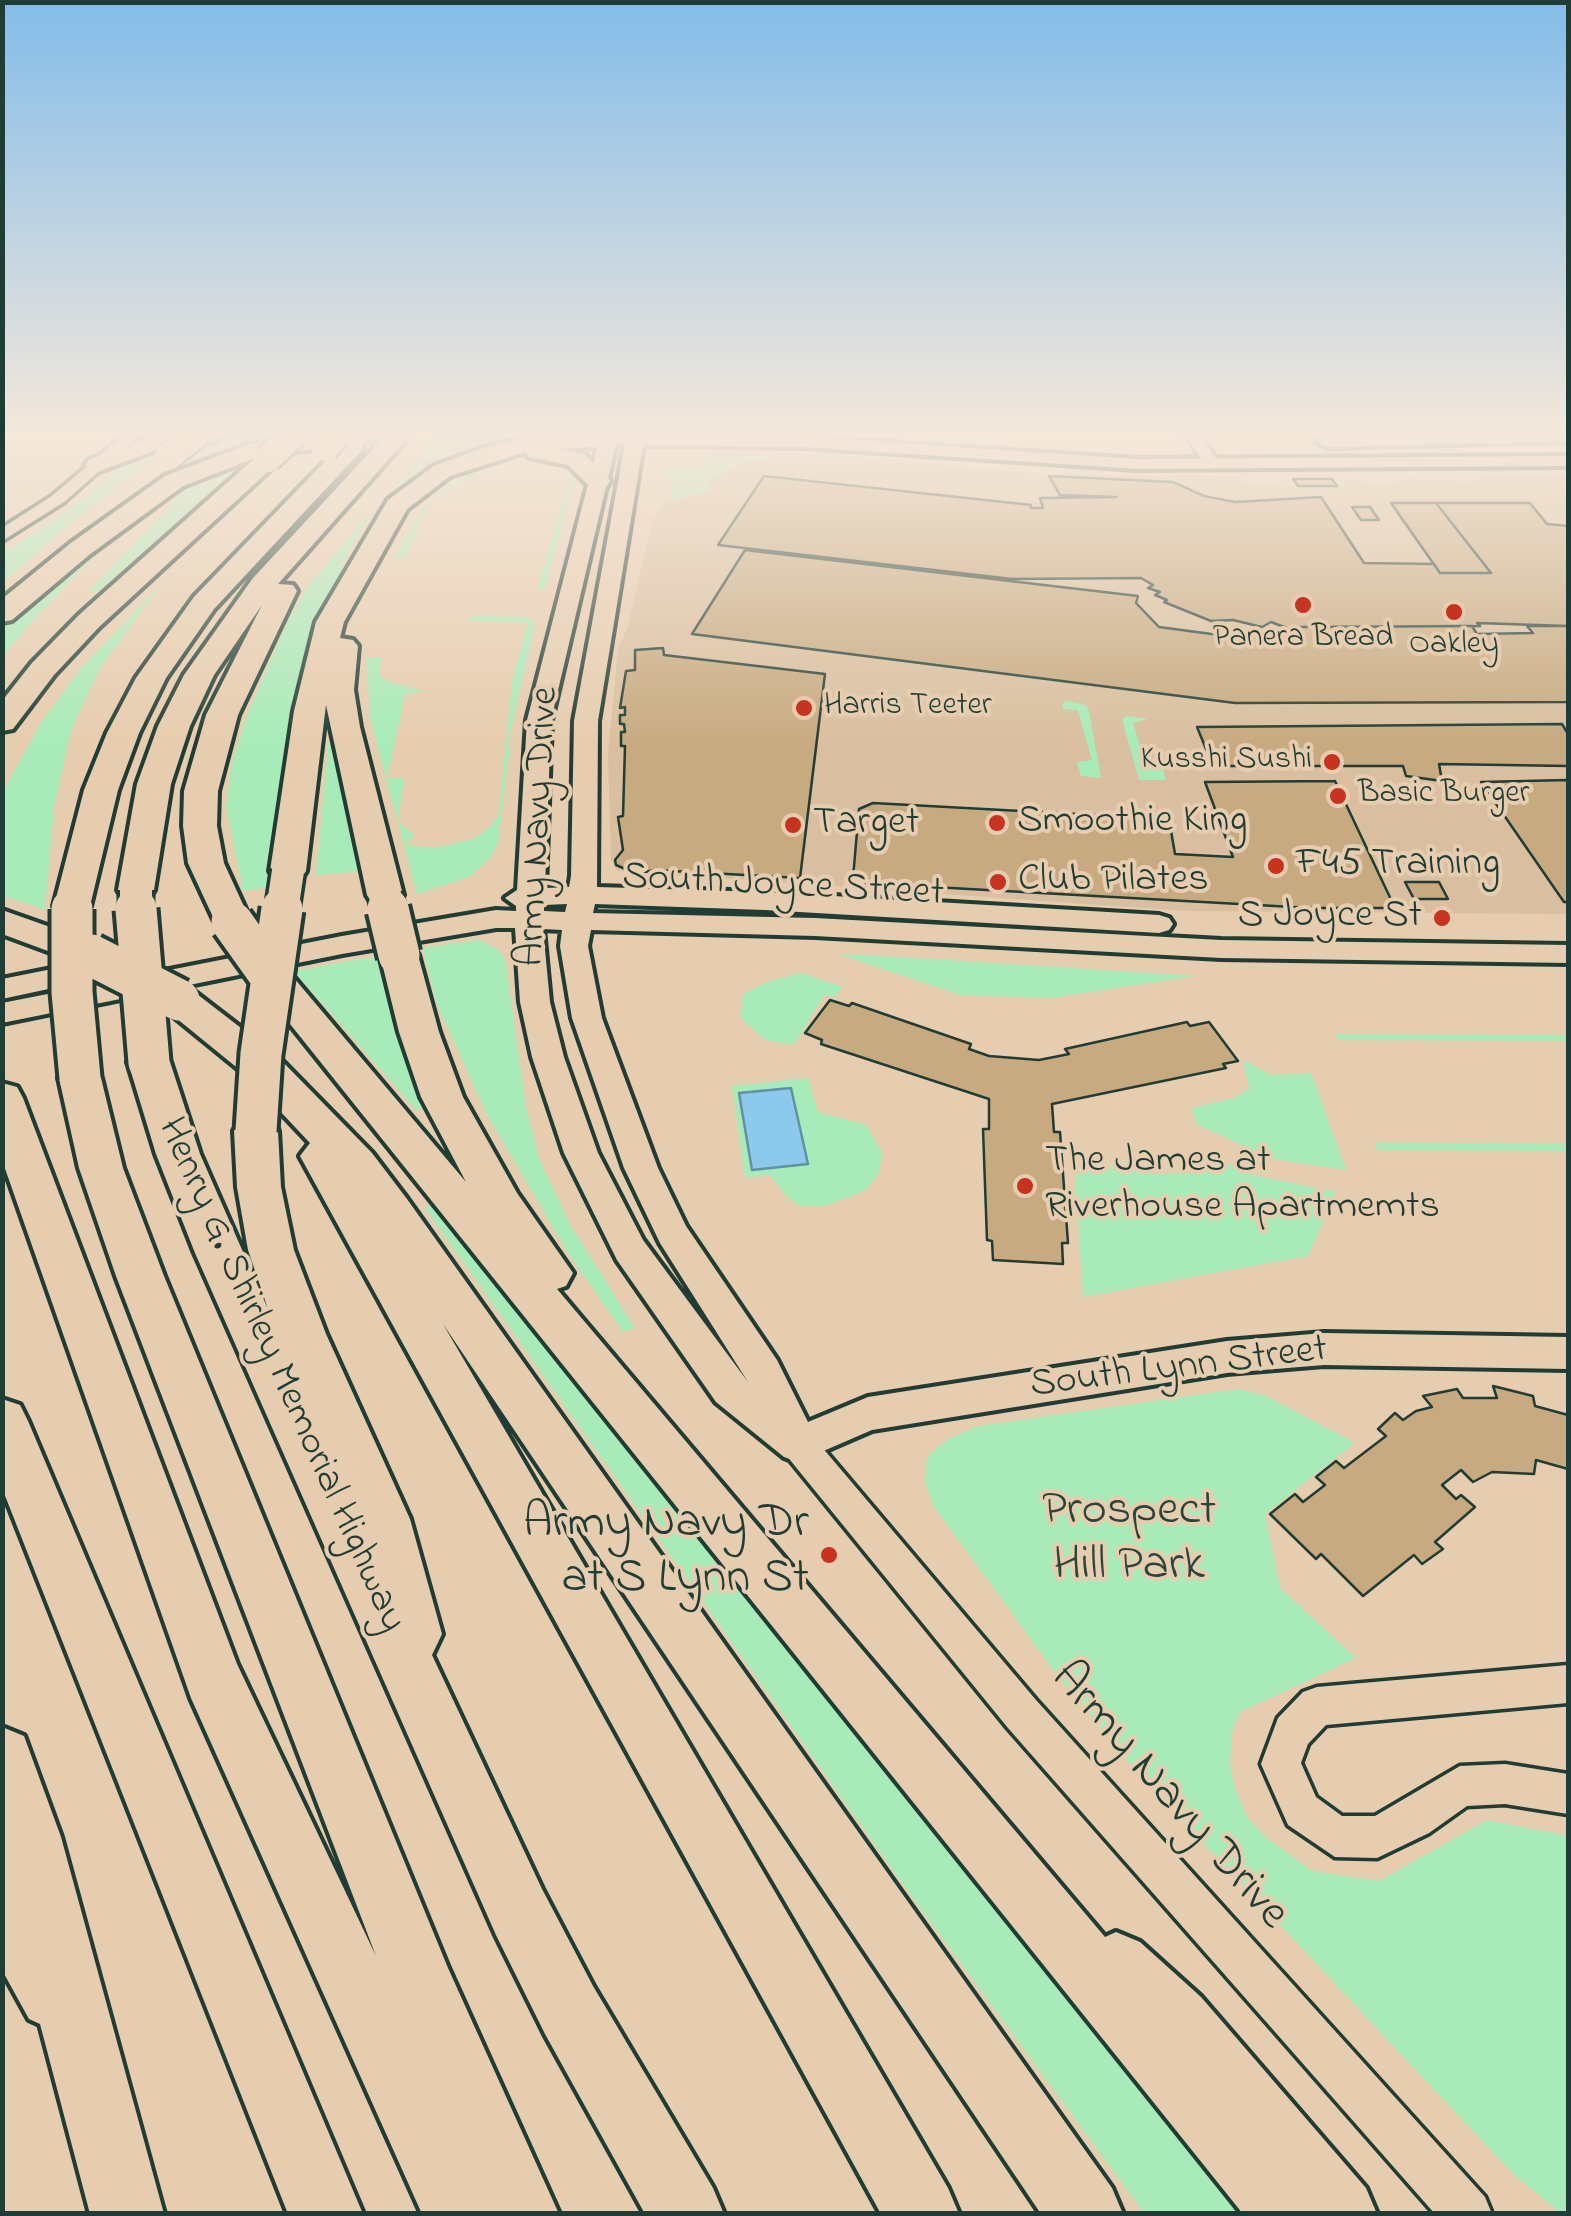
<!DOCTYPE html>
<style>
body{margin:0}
#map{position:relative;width:1571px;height:2216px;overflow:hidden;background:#e7cdaf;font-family:"Indie Flower",sans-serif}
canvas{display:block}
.frame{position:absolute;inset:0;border:5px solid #1f3d34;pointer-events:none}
</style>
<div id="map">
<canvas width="1571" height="2216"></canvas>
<div class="frame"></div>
</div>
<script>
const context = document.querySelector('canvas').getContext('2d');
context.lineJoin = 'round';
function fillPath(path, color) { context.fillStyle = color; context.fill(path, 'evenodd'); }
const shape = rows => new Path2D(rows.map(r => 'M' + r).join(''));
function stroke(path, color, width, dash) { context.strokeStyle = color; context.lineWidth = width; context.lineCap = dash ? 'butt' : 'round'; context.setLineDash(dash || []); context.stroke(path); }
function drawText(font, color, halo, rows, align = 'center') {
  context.font = font + ' "Indie Flower",sans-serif'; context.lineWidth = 8; context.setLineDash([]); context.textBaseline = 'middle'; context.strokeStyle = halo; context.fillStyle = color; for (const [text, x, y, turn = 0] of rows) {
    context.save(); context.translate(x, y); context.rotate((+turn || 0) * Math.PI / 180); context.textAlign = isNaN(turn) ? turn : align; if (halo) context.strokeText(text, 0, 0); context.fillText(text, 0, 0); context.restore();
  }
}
fillPath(shape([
 [1192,434,1568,434,1568,436,1197,443],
 [707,451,792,453,1047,474,1237,477,1246,484,1295,487,1346,487,1344,479,1385,486,1406,478,1465,482,1486,476,1568,474,1568,914,1185,911,617,871,611,860,608,754,618,650,628,626,653,519,671,494,670,483,662,470,699,465]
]), '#d9bf9f');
fillPath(shape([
 [252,434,276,434,189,465,79,539,205,439],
 [434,434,553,434,499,442,447,459,393,489],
 [171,442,158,456,66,527,3,582,3,554,88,496,131,455],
 [1449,447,1435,456,1473,459,1266,458,1278,456,1271,452,1314,449],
 [707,453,713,456,777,456,740,463,710,482,708,492,669,500,672,487,662,470,699,465],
 [541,455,568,459,577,471,545,589,537,589,572,470,560,469,548,460,521,460,482,471,431,500,405,558,394,558,426,503,452,481,499,462],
 [251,456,98,592,89,591,187,488,203,476],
 [365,518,369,518,348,553,323,614,273,887,243,891,226,806,232,763,248,713,288,620,310,584],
 [114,535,29,625,3,657,3,622],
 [165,580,100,668,71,731,54,808,45,910,3,896,3,795,9,781,41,723,81,668],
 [472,616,527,617,535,624,508,743,510,748,498,844,491,857,469,877,417,894,370,718,366,658,382,657,379,673,384,680,422,691,405,695,387,778,404,778,398,821,414,835,405,845,435,848,474,839,491,826,499,814,512,681,528,623,466,620],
 [1067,701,1086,705,1089,711,1101,778,1081,776,1077,762,1092,760,1078,710,1063,709,1062,704],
 [1126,716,1148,719,1133,723,1146,767,1163,768,1166,780,1139,780,1122,719],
 [334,727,366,871,316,875,330,728],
 [479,940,497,949,505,958,526,1107,539,1158,569,1223,635,1328,623,1332,570,1256,488,1117,436,1002,423,948],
 [838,954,884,956,1196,976,1051,998,960,995],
 [379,956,424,1107,417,1111,294,971],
 [802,973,842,987,836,996,824,996,794,1045,764,1040,741,1018,743,994,769,981],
 [1335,1034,1568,1035,1568,1041,1338,1040],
 [1243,1060,1271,1075,1311,1073,1346,1170,1272,1159,1196,1124,1192,1108,1234,1098,1249,1089],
 [808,1078,818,1112,866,1125,882,1152,879,1173,865,1191,825,1206,800,1206,787,1197,770,1175,745,1178,732,1086],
 [1374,1143,1568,1144,1568,1151,1377,1150],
 [1145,1155,1152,1174,1192,1173,1216,1158,1257,1176,1336,1192,1308,1256,1083,1297,1075,1175],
 [434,1201,1251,2213,1144,2213,899,1879,425,1208],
 [1238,1389,1266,1396,1355,1443,1265,1514,1280,1588,1356,1658,1240,1712,1232,1731,1230,1764,1234,1786,1247,1817,1264,1836,1312,1871,1379,1881,1487,1820,1568,1836,1568,2213,1561,2213,1514,2175,1134,1769,1062,1682,932,1504,925,1481,927,1457,948,1439,978,1426]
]), '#a7ecb8');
const water = shape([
 [791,1088,808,1164,752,1170,739,1093,791,1088]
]);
fillPath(water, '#8dc9ed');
stroke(water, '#6191a3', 2.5);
const building = shape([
 [764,476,1031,505,1031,508,1043,508,1040,498,1116,497,1060,495,1049,476,1173,482,1204,496,1235,502,1321,497,1364,563,1434,564,1440,573,1491,573,1436,503,1530,503,1547,524,1568,526,1568,626,1477,623,1480,626,1298,627,1300,630,1292,630,1271,622,1262,627,1233,620,1211,621,1164,602,1167,600,1155,595,1160,592,1148,588,1153,585,1141,578,1012,579,718,545,764,476],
 [1293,479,1332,479,1337,486,1298,486,1293,479],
 [1391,503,1436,503,1491,573,1440,573,1391,503],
 [1352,507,1370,507,1379,520,1361,520,1352,507],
 [745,550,1138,596,1136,603,1159,627,1219,635,1302,634,1298,627,1472,626,1477,634,1533,633,1527,626,1568,626,1568,702,1235,703,692,634,745,550],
 [663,648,664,655,825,674,800,878,654,870,637,874,616,865,615,860,623,850,618,817,623,816,625,746,621,746,621,732,625,732,624,724,620,724,620,715,625,715,625,707,620,708,626,671,635,670,635,650,663,648],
 [1562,724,1568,734,1568,766,1439,764,1442,781,1406,776,1403,766,1213,766,1197,727,1562,724],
 [1568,780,1568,902,1564,902,1481,782,1568,780],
 [1335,781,1395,908,1311,908,861,883,853,878,859,809,873,803,1169,819,1175,854,1233,857,1205,782,1335,781],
 [1405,882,1439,882,1448,899,1414,899,1405,882],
 [830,1000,849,1006,852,1003,971,1044,969,1049,989,1056,1039,1060,1069,1054,1065,1049,1187,1022,1190,1026,1209,1022,1238,1061,1223,1064,1226,1068,1052,1104,1054,1132,1060,1132,1068,1243,1062,1243,1063,1264,993,1260,992,1241,987,1240,983,1129,989,1129,989,1099,821,1044,822,1040,805,1033,830,1000],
 [1493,1386,1533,1396,1535,1406,1568,1415,1568,1469,1536,1460,1534,1474,1492,1472,1473,1482,1461,1470,1442,1485,1456,1499,1461,1495,1475,1507,1435,1542,1443,1549,1422,1564,1414,1555,1363,1596,1321,1554,1316,1559,1270,1514,1295,1494,1303,1502,1325,1485,1316,1477,1336,1461,1344,1468,1386,1436,1378,1429,1395,1413,1403,1420,1416,1411,1432,1407,1423,1396,1457,1389,1463,1398,1497,1398,1493,1386]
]);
fillPath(building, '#c7aa80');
stroke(building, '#1f3d34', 2.5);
const tertiary = shape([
 [125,434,141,434,64,502,2,541,2,528,52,496,125,434],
 [1185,434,1200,434,1220,465,1217,468,1207,468,1185,434],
 [798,1429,810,1433,1036,1700,1485,2197,1492,2214,1435,2214,1008,1728,786,1455,781,1444,786,1433,798,1429],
 [1568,1665,1568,1703,1326,1725,1308,1744,1301,1763,1316,1797,1342,1816,1375,1816,1460,1766,1505,1764,1568,1774,1568,1814,1505,1804,1467,1806,1429,1833,1377,1858,1335,1857,1288,1825,1261,1764,1278,1718,1303,1692,1317,1687,1568,1665]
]);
const secondary = shape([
 [601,434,804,437,1137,459,1568,456,1568,466,1137,469,804,447,643,445,598,721,597,887,765,892,1159,915,1169,918,1173,924,1169,930,1159,933,765,910,595,904,593,913,815,918,1221,940,1568,945,1568,963,1221,958,815,936,591,930,588,946,602,1018,658,1168,686,1226,777,1360,808,1422,868,1397,1227,1341,1324,1333,1568,1337,1568,1369,1324,1365,1227,1373,872,1430,798,1462,784,1457,716,1402,617,1260,564,1153,532,1057,520,1002,515,928,496,928,342,954,2,1023,2,1003,342,936,496,910,516,911,516,906,505,898,517,890,527,720,601,434],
 [616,444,625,444,574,721,571,876,569,887,545,888,551,720,616,444],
 [567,904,565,912,544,911,544,905,567,904],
 [543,929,562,930,560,946,572,1018,624,1168,660,1243,748,1382,643,1240,598,1153,564,1057,550,1002,543,929],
 [1568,434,1568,441,1326,447,1317,442,1326,437,1568,434],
 [57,968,67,971,72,978,67,985,2,999,2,979,57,968]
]);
const motorway = shape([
 [161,434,225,434,214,441,161,448,97,472,85,465,89,460,161,434],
 [319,434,384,434,381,439,364,442,362,450,214,609,166,678,139,733,118,790,90,906,85,914,72,917,59,914,54,906,84,790,107,733,136,678,194,597,341,445,276,454,280,459,276,464,99,627,54,675,13,729,2,731,2,701,32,663,79,615,255,458,183,486,89,555,12,620,2,622,2,599,71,543,165,476,247,445,319,434],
 [387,434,411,434,278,584,293,585,297,591,238,715,218,791,217,826,224,863,251,922,245,930,232,934,219,930,188,863,183,826,184,791,206,715,262,605,214,675,190,726,171,784,154,890,149,898,136,901,123,898,118,890,137,784,158,726,184,675,253,578,387,434],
 [617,434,621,439,617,444,609,446,558,449,584,454,607,476,610,481,607,486,589,486,568,465,529,457,525,452,450,476,407,509,344,622,340,638,353,640,358,646,354,690,360,727,403,895,398,903,385,906,372,903,367,895,326,705,306,871,301,879,288,882,275,879,270,871,294,711,316,622,388,500,434,466,483,448,535,436,617,434],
 [2,910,104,946,110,955,104,964,91,967,2,934,2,910],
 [399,943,412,946,418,955,439,1032,463,1097,517,1193,573,1273,566,1286,557,1289,1105,1937,1116,1932,1140,1942,1201,1997,1366,2188,1377,2214,1243,2214,250,974,255,965,269,961,283,965,466,1182,421,1097,399,1032,380,955,386,946,399,943],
 [179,987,193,991,276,1055,372,1153,407,1199,1112,2188,1123,2214,1041,2214,443,1324,948,2188,959,2214,881,2214,300,1156,310,1143,246,1075,165,1009,159,1000,165,991,179,987],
 [149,1048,164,1052,170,1062,200,1154,268,1309,248,1250,237,1187,234,1131,241,1120,256,1115,271,1120,278,1131,281,1187,294,1250,326,1334,410,1519,442,1634,432,1655,542,1889,593,1986,713,2188,724,2214,645,2214,545,2034,496,1935,195,1253,156,1154,128,1062,134,1052,149,1048],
 [80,1063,95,1068,101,1078,123,1168,164,1276,448,1968,559,2214,422,2214,191,1698,2,1160,2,1083,17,1087,23,1098,237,1664,376,1956,116,1276,79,1168,59,1078,65,1068,80,1063],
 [2,1399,20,1405,28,1421,363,2214,288,2214,2,1488,2,1399],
 [2,1727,24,1736,61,1837,164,2214,90,2214,40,2024,29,2019,2,1970,2,1727]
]);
stroke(tertiary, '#1f3d34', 7);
stroke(secondary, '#1f3d34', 8);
stroke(motorway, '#1f3d34', 8);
fillPath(tertiary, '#e7cdaf');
fillPath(secondary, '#e7cdaf');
fillPath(motorway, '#e7cdaf');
const motorwayBridgeFar2 = shape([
 [325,448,338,434],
 [168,457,197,434],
 [268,459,294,434]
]);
const motorwayBridgeFar1 = shape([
 [136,890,136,911],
 [385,895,389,911],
 [72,906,72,911],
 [282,911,288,871]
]);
const motorwayBridge = shape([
 [72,909,72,992,80,1078],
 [136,909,149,1062],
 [388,909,399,955],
 [232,922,269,974],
 [91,955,179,1000],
 [256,1131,261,1054,282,909]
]);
stroke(motorwayBridgeFar2, '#1f3d34', 31, []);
stroke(motorwayBridgeFar1, '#1f3d34', 39, []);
stroke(motorwayBridge, '#1f3d34', 49, []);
stroke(motorwayBridgeFar2, '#e7cdaf', 26);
stroke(motorwayBridgeFar1, '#e7cdaf', 32);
stroke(motorwayBridge, '#e7cdaf', 41);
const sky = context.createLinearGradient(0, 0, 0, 745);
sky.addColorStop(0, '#83bcea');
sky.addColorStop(0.58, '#f4e8db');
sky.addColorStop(1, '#f4e8db00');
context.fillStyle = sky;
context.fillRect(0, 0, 1571, 745);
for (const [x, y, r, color] of [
 [1303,605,10,"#c8321e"],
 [1454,612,10,"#c8321e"],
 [804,708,10,"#c8321e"],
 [1332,762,10,"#c8321e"],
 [1338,796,10,"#c8321e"],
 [997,823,10,"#c8321e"],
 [793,825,10,"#c8321e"],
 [1276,866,10,"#c8321e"],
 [998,882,10,"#c8321e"],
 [1442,918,10,"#c8321e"],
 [1025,1186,10,"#c8321e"],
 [829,1555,10,"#c8321e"]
]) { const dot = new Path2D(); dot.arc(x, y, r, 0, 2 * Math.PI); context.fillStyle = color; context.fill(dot); stroke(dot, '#e7cdaf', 4); }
drawText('32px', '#1f3d34', '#e7cdaf', [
 ["Panera Bread",1303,640],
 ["Oakley",1454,647],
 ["Harris Teeter",824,708,"left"],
 ["Kusshi Sushi",1312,762,"right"],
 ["Basic Burger",1358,796,"left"]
]);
drawText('40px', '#1f3d34', '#e7cdaf', [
 ["Smoothie King",1017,823],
 ["Target",813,825],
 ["F45 Training",1296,866],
 ["Club Pilates",1018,882],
 ["S Joyce St",1422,918,"right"],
 ["The James at",1045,1163],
 ["Riverhouse Apartmemts",1045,1209]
], 'left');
drawText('40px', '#1f3d34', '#e7cdaf', [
 ["Army Navy Drive",541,827,-87],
 ["South Joyce Street",783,888,3],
 ["South Lynn Street",1179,1370,-7],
 ["Henry G. Shirley Memorial Highway",279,1376,66]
]);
drawText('48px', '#26463b', '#e7cdaf', [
 ["Prospect",1129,1514],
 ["Hill Park",1129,1569]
]);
drawText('48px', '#1f3d34', '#e7cdaf', [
 ["Army Navy Dr",809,1527],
 ["at S Lynn St",809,1582]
], 'right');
drawText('48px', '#1f3d34', '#e7cdaf', [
 ["Army Navy Drive",1167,1798,49]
]);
</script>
